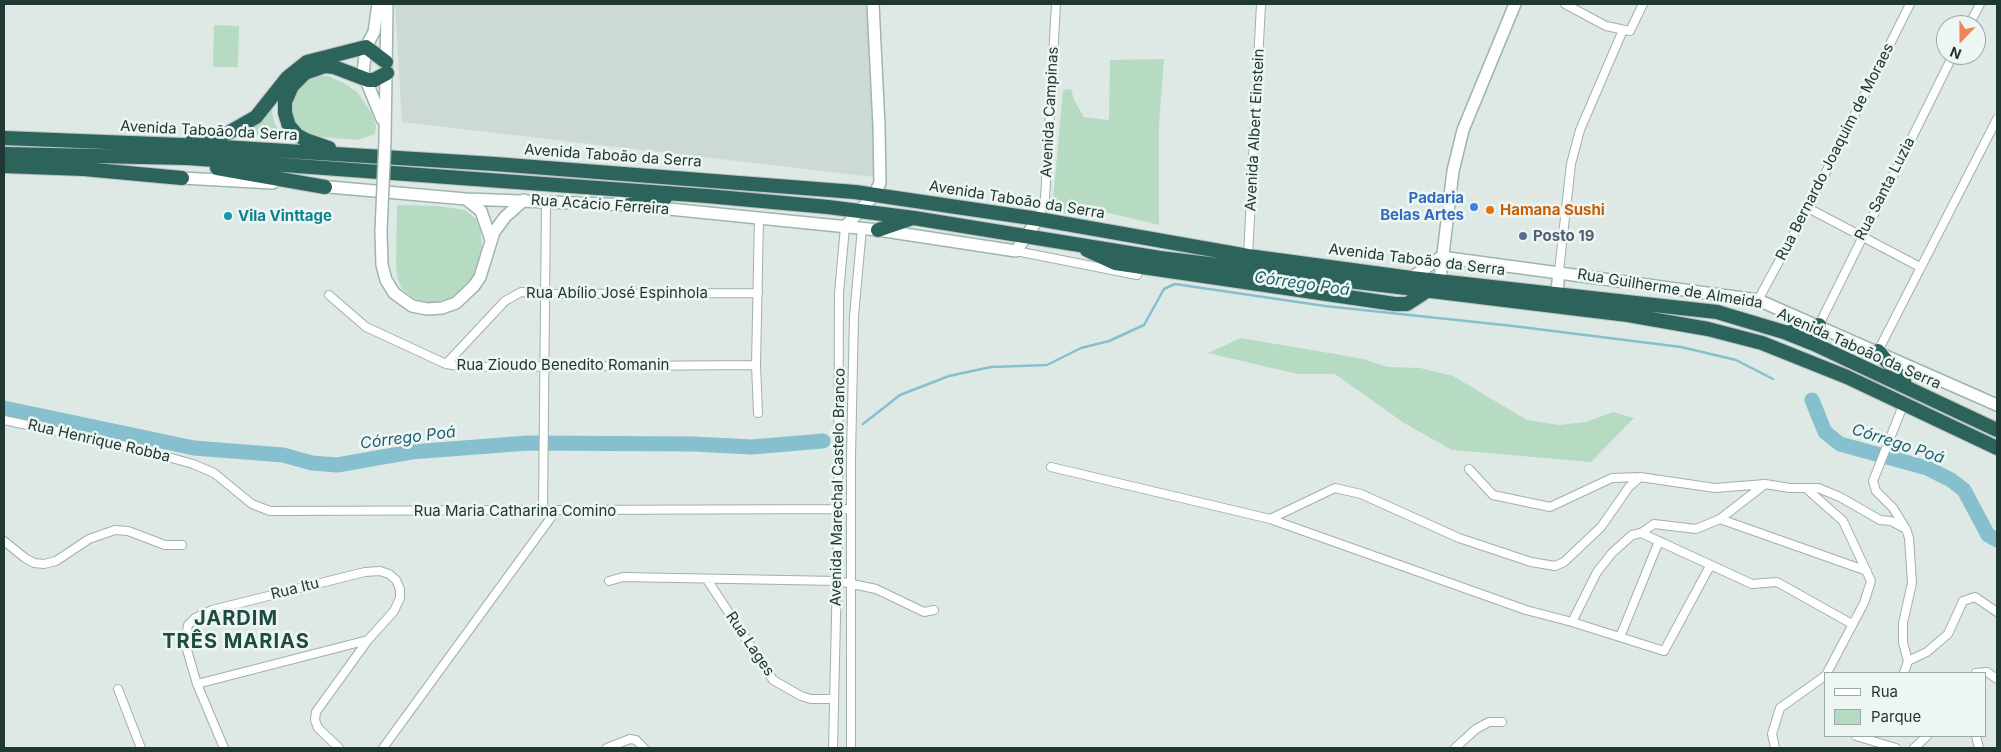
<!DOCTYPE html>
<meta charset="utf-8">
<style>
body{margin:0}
#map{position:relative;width:2001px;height:752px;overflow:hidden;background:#dee9e5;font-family:Inter,sans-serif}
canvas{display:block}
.frame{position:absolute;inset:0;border:5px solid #203833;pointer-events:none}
.legend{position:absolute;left:1824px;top:672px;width:162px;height:65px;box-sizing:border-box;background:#eef6f3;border:1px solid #9caaa6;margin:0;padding:6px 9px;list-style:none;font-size:15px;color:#203833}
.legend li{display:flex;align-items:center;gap:10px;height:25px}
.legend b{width:25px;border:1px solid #9caaa6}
.north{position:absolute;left:1936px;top:15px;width:50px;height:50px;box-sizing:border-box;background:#eef6f3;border:1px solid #9caaa6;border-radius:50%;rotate:202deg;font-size:14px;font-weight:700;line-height:20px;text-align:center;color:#203833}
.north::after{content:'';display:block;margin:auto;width:18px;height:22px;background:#ef8456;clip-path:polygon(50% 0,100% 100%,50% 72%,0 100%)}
</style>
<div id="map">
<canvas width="2001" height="752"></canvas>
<div class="frame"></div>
<ul class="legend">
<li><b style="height:6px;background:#fff"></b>Rua</li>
<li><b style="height:14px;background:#b7dbc2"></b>Parque</li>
</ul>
<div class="north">N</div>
</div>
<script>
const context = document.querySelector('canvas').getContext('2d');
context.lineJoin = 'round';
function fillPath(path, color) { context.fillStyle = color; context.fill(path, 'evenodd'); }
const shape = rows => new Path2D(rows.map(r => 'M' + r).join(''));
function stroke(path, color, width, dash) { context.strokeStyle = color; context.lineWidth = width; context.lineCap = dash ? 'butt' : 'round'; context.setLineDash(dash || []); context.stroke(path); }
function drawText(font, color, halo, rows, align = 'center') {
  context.font = font + ' Inter,sans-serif'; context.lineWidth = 5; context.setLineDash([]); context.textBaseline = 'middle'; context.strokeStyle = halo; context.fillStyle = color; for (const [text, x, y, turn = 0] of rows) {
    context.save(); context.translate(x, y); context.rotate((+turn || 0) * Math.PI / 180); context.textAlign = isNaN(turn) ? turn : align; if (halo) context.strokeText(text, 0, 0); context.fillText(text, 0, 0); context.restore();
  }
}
fillPath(shape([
 [395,4,868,4,874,177,402,122]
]), '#ccd9d4');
fillPath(shape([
 [214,25,239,26,238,67,213,67],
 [1164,59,1159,125,1159,225,1105,212,1071,215,1052,210,1063,90,1071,89,1074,100,1084,117,1109,120,1110,60],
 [318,75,328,76,344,83,357,92,371,112,376,125,375,134,357,140,313,136,297,125,291,113,290,100,297,84],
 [271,108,275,124,284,137,238,134],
 [397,205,438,206,465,210,476,219,481,233,482,251,473,276,456,296,440,305,423,305,402,289,397,277,396,263],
 [1241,338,1364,359,1387,367,1420,368,1453,376,1527,420,1559,425,1586,422,1613,412,1634,418,1591,462,1452,450,1404,423,1335,374,1297,374,1208,353]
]), '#b7dbc2');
stroke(shape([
 [863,424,900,395,949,376,991,367,1047,365,1081,348,1109,341,1144,325,1164,289,1175,284,1325,306,1513,326,1681,347,1736,360,1773,379]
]), '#86bfce', 2.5);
stroke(shape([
 [1812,400,1825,432,1840,444,1927,468,1951,480,1964,490,1988,535,1997,540],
 [4,408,194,448,283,455,312,463,337,465,411,452,528,443,693,444,752,447,823,441]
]), '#86bfce', 15);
const street = shape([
 [1565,4,1606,26,1630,31,1643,4],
 [1969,25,1980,4],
 [1808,208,1920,267],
 [1038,219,1045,199,1056,4],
 [1016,251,1137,275],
 [1248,256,1261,4],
 [1559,271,1571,164,1580,130,1623,30],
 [329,295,366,327,446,364,465,367,756,365],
 [1758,300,1808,208,1910,4],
 [1819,325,1953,55],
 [1878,351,1997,119],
 [446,364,505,301,521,292,544,294,758,293],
 [1904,403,1873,481,1876,491,1893,508,1906,529,1909,538,1912,583,1903,623,1903,643,1908,661,1927,652,1948,634,1963,601,1975,597,1997,612],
 [758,413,756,365,759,217],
 [4,420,139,449,193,464,214,473,252,504,270,511,851,509],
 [1051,467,1270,519,1526,610,1572,622,1664,651,1710,566],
 [1469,469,1493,495,1550,507,1612,478,1640,477,1715,488,1765,484,1790,488,1818,488,1840,497,1880,520,1891,521,1906,529],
 [1807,489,1843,521,1871,581,1864,603,1827,673],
 [543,511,546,201],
 [1270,519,1335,488,1361,494,1459,538,1531,562,1555,566,1564,562,1601,527,1629,487,1640,477],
 [1720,519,1867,571],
 [1641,533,1752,584,1777,582,1852,624],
 [4,541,25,558,34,563,44,564,56,561,89,539,115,530,128,531,165,545,182,545],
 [609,581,623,577,838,581,876,589,924,612,934,610],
 [708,581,773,680,801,696,811,699,833,699],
 [1572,622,1597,572,1612,553,1632,535,1641,533,1654,524,1696,529,1720,519,1764,485],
 [1620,637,1659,541],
 [1904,673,1908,661],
 [1976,673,1987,672,1997,679],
 [197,684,368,640],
 [118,689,141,748],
 [1856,736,1896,748],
 [1976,736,1979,748],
 [224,748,197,684,185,643,188,625,195,618,212,610,365,572,380,571,389,574,396,580,400,589,400,598,394,611,368,640,316,712,315,720,318,728,339,748],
 [383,748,555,512],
 [607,748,630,739,636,740,644,748],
 [833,748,838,530,839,293,845,227],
 [851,748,851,456,854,316,862,228],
 [1455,748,1476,729,1489,722,1502,722],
 [1775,748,1772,734,1780,708,1825,676],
 [1914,748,1927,736]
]);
const secondary = shape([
 [378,4,374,32,366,47,363,73,382,119],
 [385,140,387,4],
 [182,178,273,183],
 [318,186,466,199,629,205,878,230,1016,251,1038,219],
 [466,199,481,211,491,240],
 [845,227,874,195,880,183,879,126,873,4],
 [381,231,382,265,386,280,394,293,412,306,427,309,442,308,456,303,474,286,480,277,494,232,505,217,524,200],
 [1441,257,1758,300,1997,405],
 [1411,278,1441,257],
 [1440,279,1453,171,1463,130,1515,4],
 [1556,302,1559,271]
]);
const highway = shape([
 [4,138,206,146,495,164,855,192,1038,219,1248,256,1411,278,1717,312,1784,332,1814,344,1997,430],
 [193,139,228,133,256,117,287,78,307,62,366,47,386,62],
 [329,148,306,140,297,135,289,126,285,113,285,102,292,86,305,73,325,66,334,67,368,80,374,80,387,73],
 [4,154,188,158,707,196,828,207,914,218,1160,258,1628,315,1708,329,1762,343,1847,377,1997,448],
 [4,166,84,169,182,178],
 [217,168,325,187],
 [629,205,665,198],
 [878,230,910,219],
 [1087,250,1115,263,1395,304,1407,304,1430,289],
 [1789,332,1810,331,1819,325],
 [1878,351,1904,381]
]);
stroke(street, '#a1b0ac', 10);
stroke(secondary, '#9db5ae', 14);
stroke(highway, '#bcc3c2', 16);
stroke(street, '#fff', 8);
stroke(secondary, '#fff', 11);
stroke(highway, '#2c645b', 14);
const secondaryBridge = shape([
 [381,231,385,140]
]);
stroke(secondaryBridge, '#9db5ae', 14, []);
stroke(secondaryBridge, '#fff', 11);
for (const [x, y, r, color] of [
 [1474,207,5,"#3f7fe0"],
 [1490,210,5,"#e8710a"],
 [228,216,5,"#0f9aa8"],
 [1523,236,5,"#5c6f8a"]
]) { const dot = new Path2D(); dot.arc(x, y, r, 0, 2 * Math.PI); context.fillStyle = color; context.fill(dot); stroke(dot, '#eef6f3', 2); }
drawText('15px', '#203833', '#eef6f3', [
 ["Avenida Campinas",1050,112,-87],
 ["Avenida Albert Einstein",1255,130,-87],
 ["Avenida Taboão da Serra",209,131,3],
 ["Rua Bernardo Joaquim de Moraes",1835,152,-63],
 ["Avenida Taboão da Serra",613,156,4],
 ["Rua Santa Luzia",1885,189,-63],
 ["Avenida Taboão da Serra",1017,200,9],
 ["Rua Acácio Ferreira",600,205,4],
 ["Avenida Taboão da Serra",1417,260,7],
 ["Rua Guilherme de Almeida",1670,289,9],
 ["Rua Abílio José Espinhola",617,293],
 ["Avenida Taboão da Serra",1859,349,24],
 ["Rua Zioudo Benedito Romanin",563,365],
 ["Rua Henrique Robba",99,441,13],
 ["Avenida Marechal Castelo Branco",838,487,-89],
 ["Rua Maria Catharina Comino",515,511],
 ["Rua Itu",295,589,-14],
 ["Rua Lages",750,644,56]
]);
drawText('bold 15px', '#366cbe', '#eef6f3', [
 ["Padaria",1464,198],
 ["Belas Artes",1464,215]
], 'right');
drawText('bold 15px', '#c56008', '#eef6f3', [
 ["Hamana Sushi",1500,210]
], 'left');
drawText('bold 15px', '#0d838f', '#eef6f3', [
 ["Vila Vinttage",238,216]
], 'left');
drawText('bold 15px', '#4e5e75', '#eef6f3', [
 ["Posto 19",1533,236]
], 'left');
drawText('italic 16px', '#1c5f72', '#eef6f3', [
 ["Córrego Poá",1302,284,8],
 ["Córrego Poá",408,438,-7],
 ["Córrego Poá",1898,444,18]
]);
context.letterSpacing = '1px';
drawText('bold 20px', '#1d4a41', '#eef6f3', [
 ["JARDIM",236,619],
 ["TRÊS MARIAS",236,642]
]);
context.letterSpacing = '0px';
</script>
